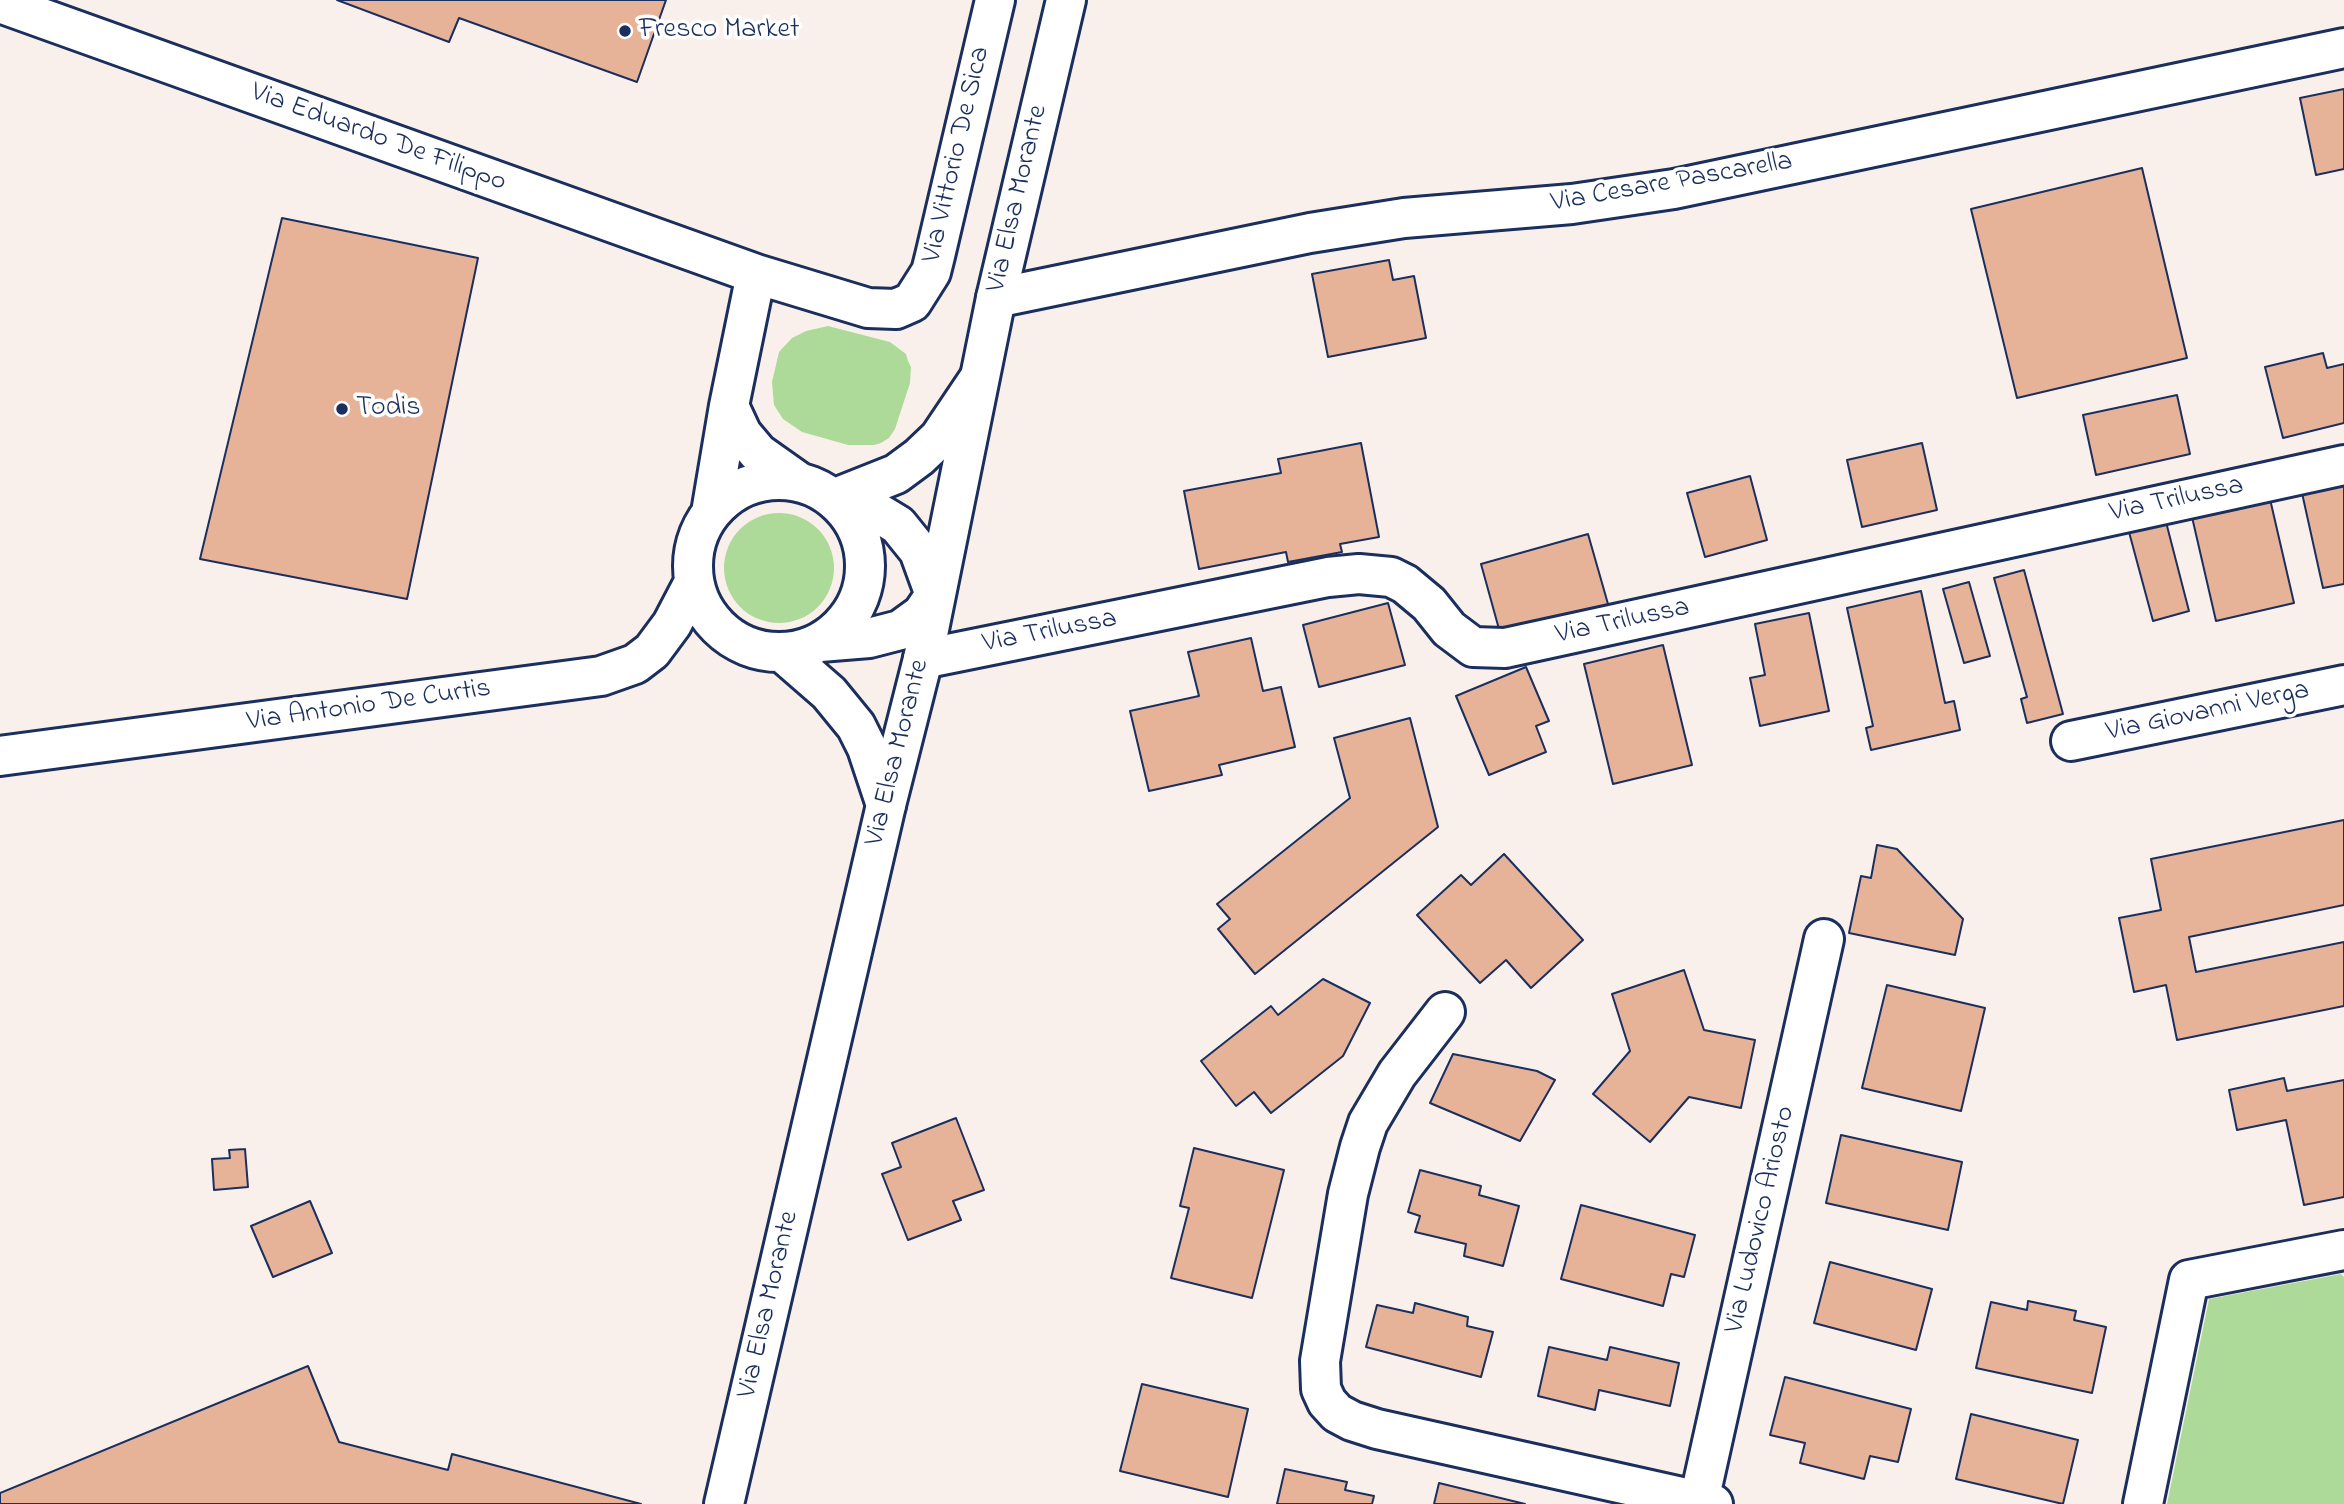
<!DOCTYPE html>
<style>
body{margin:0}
canvas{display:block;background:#faf0eb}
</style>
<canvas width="2344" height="1504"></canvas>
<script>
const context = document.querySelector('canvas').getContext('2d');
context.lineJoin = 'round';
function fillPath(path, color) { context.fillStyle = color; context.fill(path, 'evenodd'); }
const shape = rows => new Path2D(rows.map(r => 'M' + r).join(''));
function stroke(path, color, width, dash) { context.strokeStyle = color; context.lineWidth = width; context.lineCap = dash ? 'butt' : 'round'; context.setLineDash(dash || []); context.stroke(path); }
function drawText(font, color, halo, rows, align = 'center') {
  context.font = font + ' "Indie Flower",sans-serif'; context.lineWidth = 7; context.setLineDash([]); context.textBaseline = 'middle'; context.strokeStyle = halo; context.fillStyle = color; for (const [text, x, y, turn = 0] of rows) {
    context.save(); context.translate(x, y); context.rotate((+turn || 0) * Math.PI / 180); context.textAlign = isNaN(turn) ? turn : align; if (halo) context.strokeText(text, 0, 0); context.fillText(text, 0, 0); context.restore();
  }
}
fillPath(shape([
 [828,326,890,342,906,354,908,361,911,367,910,383,895,429,889,438,881,443,874,445,848,445,802,432,783,419,774,405,772,382,779,352,792,338,806,331],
 '724 568a55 55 0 1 1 110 0a55 55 0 1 1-110 0Z',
 [2341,1274,2344,1277,2344,1504,2167,1504,2209,1299]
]), '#aeda99');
const building = shape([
 [337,0,666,0,637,82,459,18,449,42,337,0],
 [2344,89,2344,169,2316,175,2300,98,2344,89],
 [2142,168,2187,358,2017,398,1971,209,2142,168],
 [282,218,478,258,407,599,200,559,282,218],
 [1389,260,1393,280,1414,276,1426,338,1328,357,1312,274,1389,260],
 [2323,353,2327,368,2344,364,2344,423,2283,438,2265,367,2323,353],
 [2177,395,2190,454,2096,475,2083,415,2177,395],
 [1361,443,1379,537,1340,544,1342,552,1288,562,1286,552,1199,569,1184,491,1281,473,1278,459,1361,443],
 [1922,443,1937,510,1862,527,1847,460,1922,443],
 [1750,476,1767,540,1705,557,1687,493,1750,476],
 [2344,484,2344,584,2323,588,2302,493,2344,484],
 [2270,499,2294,603,2216,621,2192,517,2270,499],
 [2166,522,2189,611,2153,621,2129,532,2166,522],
 [1588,534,1610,611,1502,640,1481,564,1588,534],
 [2024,570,2063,714,2027,723,2021,699,2027,697,1994,578,2024,570],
 [1969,582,1990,656,1964,663,1943,589,1969,582],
 [1921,591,1945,703,1954,701,1960,730,1871,750,1866,728,1873,726,1847,608,1921,591],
 [1388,603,1405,665,1319,687,1303,625,1388,603],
 [1809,613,1829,711,1760,726,1750,678,1765,675,1755,624,1809,613],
 [1251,638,1263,691,1281,687,1295,747,1219,765,1222,775,1149,791,1130,711,1199,696,1188,652,1251,638],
 [1663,645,1692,765,1613,784,1584,664,1663,645],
 [1526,667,1549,721,1536,726,1546,752,1489,775,1456,696,1526,667],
 [1410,718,1438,827,1255,974,1218,929,1230,919,1217,904,1350,798,1334,738,1410,718],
 [2344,820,2344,905,2189,937,2196,972,2344,942,2344,1006,2177,1040,2166,985,2134,992,2119,918,2161,910,2151,859,2344,820],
 [1877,845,1897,849,1963,919,1955,955,1849,933,1861,876,1871,878,1877,845],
 [1504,854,1583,940,1531,988,1506,960,1480,983,1417,915,1461,875,1471,885,1504,854],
 [1684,970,1704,1030,1755,1040,1741,1108,1689,1097,1650,1142,1593,1094,1630,1051,1612,994,1684,970],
 [1323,979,1370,1003,1343,1056,1271,1113,1254,1092,1236,1106,1201,1061,1271,1006,1278,1015,1323,979],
 [1887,985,1985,1008,1961,1111,1862,1088,1887,985],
 [1453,1054,1537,1071,1555,1080,1520,1141,1430,1103,1453,1054],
 [2284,1078,2287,1091,2344,1080,2344,1197,2304,1205,2286,1120,2237,1130,2229,1090,2284,1078],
 [956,1118,984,1190,953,1201,961,1220,908,1240,882,1174,901,1167,892,1143,956,1118],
 [1841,1135,1962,1162,1948,1230,1826,1203,1841,1135],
 [1194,1148,1284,1170,1252,1298,1171,1278,1189,1208,1180,1206,1194,1148],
 [245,1149,248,1187,214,1190,212,1159,230,1158,229,1150,245,1149],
 [1420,1170,1481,1186,1479,1195,1519,1206,1503,1266,1464,1256,1466,1244,1415,1232,1420,1216,1408,1212,1420,1170],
 [310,1201,332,1253,273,1277,251,1226,310,1201],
 [1581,1205,1695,1235,1684,1277,1671,1274,1663,1306,1561,1279,1581,1205],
 [1830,1262,1932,1289,1916,1350,1814,1323,1830,1262],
 [2028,1301,2076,1311,2074,1320,2106,1327,2092,1393,1976,1368,1991,1302,2027,1310,2028,1301],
 [1415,1303,1468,1317,1467,1326,1493,1332,1481,1377,1366,1347,1377,1305,1413,1313,1415,1303],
 [1549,1347,1607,1360,1610,1347,1679,1363,1670,1406,1599,1390,1595,1410,1538,1396,1549,1347],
 [308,1366,339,1442,448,1470,452,1454,641,1504,0,1504,0,1493,308,1366],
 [1785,1377,1911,1409,1898,1462,1870,1456,1864,1479,1800,1463,1805,1443,1770,1435,1785,1377],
 [1142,1384,1248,1409,1228,1497,1120,1471,1142,1384],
 [1971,1414,2078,1440,2063,1504,1956,1479,1971,1414],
 [1285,1469,1347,1482,1345,1490,1374,1496,1372,1504,1277,1504,1285,1469],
 [1439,1483,1525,1504,1434,1504,1439,1483]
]);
fillPath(building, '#e6b399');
stroke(building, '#1b2f5e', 2);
const street = shape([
 [0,3,756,274],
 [996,298,1310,233,1404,218,1572,204,1674,189,2344,48],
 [729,406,742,434,758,453,799,482],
 '693 566a86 86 0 1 1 172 0a86 86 0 1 1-172 0Z',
 [833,499,896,474,919,457,939,438,978,380],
 [711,513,729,406,756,274,868,308,896,309,912,302,931,272,935,256,995,0],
 [820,642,869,638,900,630,922,614,935,595,919,551,898,525,870,508,833,499],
 [783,653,829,693,856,726,867,748,886,805],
 [923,659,1328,577,1359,574,1391,577,1405,584,1429,604,1449,629,1473,647,1505,648,2344,465],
 [2071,741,2344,685],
 [0,756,601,676,635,664,652,651,672,624,694,582],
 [1445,1012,1397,1074,1368,1123,1360,1147,1348,1194,1320,1361,1321,1389,1327,1402,1337,1413,1352,1421,1377,1429,1713,1504],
 [1699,1501,1824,939],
 [2143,1504,2189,1280,2344,1250]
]);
const secondary = shape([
 [724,1504,886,805,923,659,996,298,1066,0]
]);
stroke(street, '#1b2f5e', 44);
stroke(secondary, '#1b2f5e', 44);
stroke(street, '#fff', 38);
stroke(secondary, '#fff', 38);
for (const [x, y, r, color] of [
 [625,31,7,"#1b2f5e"],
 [342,409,7,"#1b2f5e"]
]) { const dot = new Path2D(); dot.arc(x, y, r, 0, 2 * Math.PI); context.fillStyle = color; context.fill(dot); stroke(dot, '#fff', 2.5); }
drawText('28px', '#1b2f5e', '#fff', [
 ["Fresco Market",639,31],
 ["Todis",356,409]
], 'left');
drawText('28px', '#1b2f5e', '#fff', [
 ["Via Eduardo De Filippo",378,139,20],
 ["Via Vittorio De Sica",958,155,-77],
 ["Via Cesare Pascarella",1672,184,-10],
 ["Via Elsa Morante",1019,199,-77],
 ["Via Trilussa",2177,501,-12],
 ["Via Trilussa",1623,623,-12],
 ["Via Trilussa",1050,633,-11],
 ["Via Antonio De Curtis",369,707,-8],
 ["Via Giovanni Verga",2208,713,-12],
 ["Via Elsa Morante",899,753,-76],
 ["Via Ludovico Ariosto",1762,1220,-77],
 ["Via Elsa Morante",770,1305,-77]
]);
</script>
